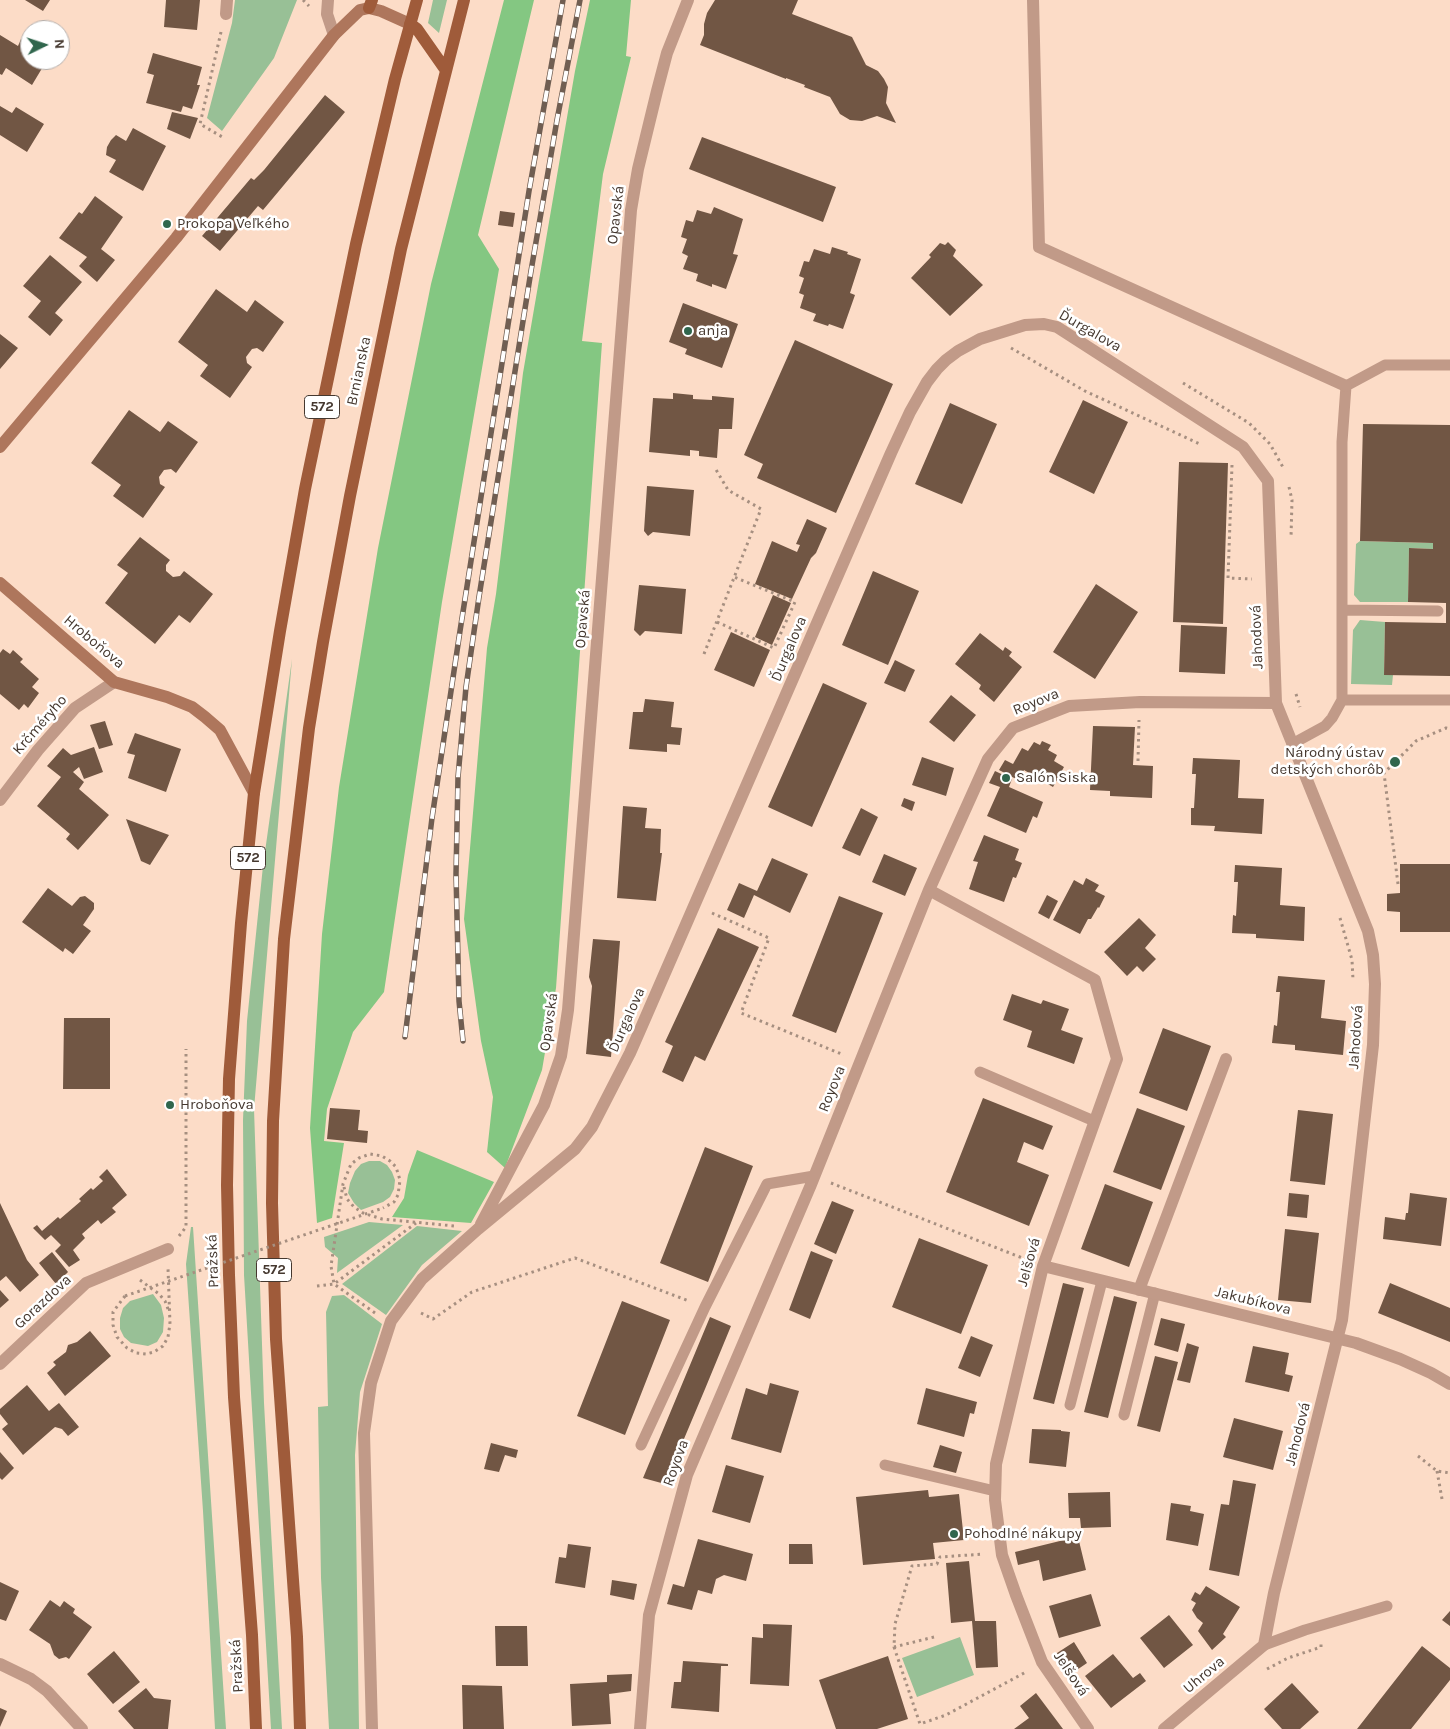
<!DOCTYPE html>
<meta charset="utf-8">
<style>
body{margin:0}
#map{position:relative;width:1450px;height:1729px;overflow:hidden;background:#fcdcc7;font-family:Karla,sans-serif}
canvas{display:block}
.north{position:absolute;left:20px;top:20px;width:50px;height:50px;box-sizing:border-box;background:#fff;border:1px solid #b5afac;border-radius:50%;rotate:86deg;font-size:14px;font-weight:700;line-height:20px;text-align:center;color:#45382f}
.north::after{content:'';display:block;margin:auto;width:18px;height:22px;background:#30664d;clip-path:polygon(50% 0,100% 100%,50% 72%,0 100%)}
</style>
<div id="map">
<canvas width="1450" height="1729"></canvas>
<div class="north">N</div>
</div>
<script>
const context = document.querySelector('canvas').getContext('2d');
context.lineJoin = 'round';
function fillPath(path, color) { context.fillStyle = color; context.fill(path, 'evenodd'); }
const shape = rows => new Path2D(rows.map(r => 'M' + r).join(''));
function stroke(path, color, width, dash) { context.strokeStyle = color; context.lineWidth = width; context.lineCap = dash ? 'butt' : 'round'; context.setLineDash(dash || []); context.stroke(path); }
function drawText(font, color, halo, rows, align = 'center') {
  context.font = font + ' Karla,sans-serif'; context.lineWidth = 5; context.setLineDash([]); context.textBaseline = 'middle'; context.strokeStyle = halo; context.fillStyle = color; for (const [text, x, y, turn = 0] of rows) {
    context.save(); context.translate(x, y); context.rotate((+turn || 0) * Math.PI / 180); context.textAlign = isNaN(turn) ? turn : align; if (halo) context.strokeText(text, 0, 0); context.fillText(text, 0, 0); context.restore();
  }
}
fillPath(shape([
 [235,0,297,0,274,58,222,131,207,118,232,23],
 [433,0,447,0,439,33,428,23],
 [1360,541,1433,543,1433,549,1409,548,1408,602,1360,602,1354,595,1356,544],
 [1360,620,1385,622,1384,674,1393,675,1392,685,1351,684,1353,630],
 [292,659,254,1109,264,1403,282,1729,271,1729,244,1275,243,1120,247,1021,263,866],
 [369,1161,380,1161,387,1165,392,1172,395,1180,394,1189,390,1197,383,1202,361,1210,354,1203,348,1193,350,1183,355,1171,361,1164],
 [369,1222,403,1225,337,1273,338,1258,325,1247,324,1237],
 [417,1226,462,1231,422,1265,386,1315,342,1284],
 [191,1227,193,1227,226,1729,215,1729,203,1511,186,1264],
 [153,1294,161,1305,164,1318,163,1332,157,1342,148,1346,131,1343,124,1337,120,1329,120,1318,123,1308,130,1301],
 [344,1295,382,1324,360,1392,355,1455,359,1729,329,1729,321,1578,318,1407,328,1406,326,1312,332,1296],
 [960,1637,974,1675,917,1697,902,1658]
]), '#98c096');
fillPath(shape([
 [504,0,534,0,478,235,499,269,442,602,384,992,353,1032,327,1109,324,1141,344,1143,332,1218,317,1223,310,1128,322,934,339,787,378,548,431,284],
 [590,0,631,0,626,56,631,57,603,174,582,341,602,343,556,988,542,1070,505,1168,487,1152,493,1097,481,1041,464,919,487,648,496,594,523,373,575,71],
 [417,1150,494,1182,471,1223,392,1217,404,1198,408,1175]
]), '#84c782');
fillPath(shape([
 [25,0,50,0,43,11],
 [166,0,200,0,197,30,164,27],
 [715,0,798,0,792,14,852,37,866,65,878,71,884,79,888,87,886,103,896,123,877,116,862,121,850,120,840,114,830,97,804,87,805,85,786,78,786,79,700,45,704,35,704,24,707,13],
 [0,35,18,46,21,39,30,45,30,60,47,60,32,85,6,68,2,75,0,74],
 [153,53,202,67,197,85,200,85,192,109,183,106,181,112,146,103,154,75,147,73],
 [325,95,345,112,263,210,258,206,220,251,202,236,251,178,254,180,264,170],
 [0,106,12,113,16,107,44,124,27,152,0,135],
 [172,112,198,118,190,139,167,129],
 [133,128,166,146,143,191,109,172,116,160,106,155,107,147,111,140,116,135,126,141],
 [702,137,836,187,823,222,689,169],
 [95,196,123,217,101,249,115,260,97,282,79,266,87,257,59,238,79,212,82,214],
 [714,207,743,219,733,254,738,255,726,289,712,284,712,287,696,281,698,274,683,269,688,256,682,253,687,239,681,237,686,220,693,222,697,210,711,214],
 [500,211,515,213,513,227,498,225],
 [948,242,956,250,953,256,983,285,950,316,911,278,931,257,929,255,940,243,945,245],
 [832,247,848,252,847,254,861,259,850,293,855,295,843,329,829,324,828,326,813,321,816,314,800,308,804,295,799,293,804,278,799,276,804,261,809,262,814,249,830,254],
 [50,255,82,282,55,313,63,320,50,336,28,317,41,301,23,286],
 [216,289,247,312,255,300,284,322,263,352,257,348,252,349,246,357,247,363,252,367,230,398,200,376,208,365,178,342],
 [683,303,738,324,722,368,685,354,687,349,669,342],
 [0,334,18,348,0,369],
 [795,340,893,384,836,513,757,478,763,464,744,455],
 [673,393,693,395,693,399,712,400,712,396,734,398,732,429,719,429,717,458,699,456,699,451,690,450,690,456,649,452,653,398,673,399],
 [1083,400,1128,422,1094,494,1049,472],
 [950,403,997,424,962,504,915,484],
 [129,410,160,432,168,421,198,442,176,473,171,469,164,470,159,477,160,484,165,487,143,518,113,496,121,485,91,463],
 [1363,424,1450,425,1450,676,1384,675,1385,622,1446,623,1446,603,1408,602,1409,548,1433,549,1433,543,1360,541],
 [1179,462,1228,463,1223,624,1173,622],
 [647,486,694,490,690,536,653,532,648,536,644,531],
 [807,519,827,528,816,553,811,558,792,599,755,584,772,541,797,552,800,545,796,544],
 [140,537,170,560,166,565,166,571,173,577,180,576,184,571,213,594,190,623,179,615,155,644,105,603,128,573,117,565],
 [873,571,919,591,888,665,842,645],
 [1096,584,1138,612,1095,679,1053,652],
 [639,585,686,589,682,634,645,631,640,636,634,630],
 [773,595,791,603,772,645,755,637],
 [1181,625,1227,627,1225,674,1179,672],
 [731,632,770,650,754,687,714,670],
 [980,633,1003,651,1005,647,1012,652,1009,656,1022,667,994,702,979,689,981,685,955,664],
 [3,649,10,654,13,650,23,659,20,662,39,679,32,687,39,693,28,708,24,704,19,710,0,694,0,653],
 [895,660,915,670,905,692,884,683],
 [823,683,867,703,812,827,768,807],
 [951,695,976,715,954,742,929,722],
 [645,699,674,702,671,727,682,728,680,745,667,744,667,752,629,749,633,712,643,712],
 [105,721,113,745,99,749,90,725],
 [1093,726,1135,727,1133,765,1153,766,1152,798,1110,796,1110,791,1090,790],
 [135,733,181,749,166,792,128,778,135,755,127,753],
 [1042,741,1051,745,1048,750,1057,755,1054,761,1064,767,1053,787,1024,770,1018,780,999,770,1005,760,1013,764,1022,748,1028,751,1034,742,1040,745],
 [94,747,103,772,84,779,79,767,73,772,84,782,79,789,109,815,78,850,66,839,70,834,37,806,61,777,47,766,63,748,71,755],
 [922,757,954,768,946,796,912,785],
 [1193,758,1240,760,1238,798,1264,799,1262,834,1214,831,1215,826,1191,825,1191,808,1194,808,1196,774,1192,774],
 [995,771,1012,779,1009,787,1043,802,1037,818,1033,816,1026,833,987,816,1000,787,989,783],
 [904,798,915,802,912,811,901,806],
 [623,806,647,808,645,828,661,829,660,853,662,853,656,901,617,898],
 [861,808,878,817,860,856,842,848],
 [126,819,169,835,150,865,141,861],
 [984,835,1019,849,1015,860,1022,863,1016,878,1013,877,1004,902,969,889,978,862,973,861],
 [884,854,917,868,905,896,872,882],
 [772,858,808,874,790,913,754,895,744,918,727,910,739,883,757,891],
 [1400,864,1450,864,1450,932,1400,932,1400,912,1387,911,1387,894,1400,893],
 [1235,865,1282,868,1280,905,1305,907,1304,941,1256,938,1256,934,1232,933,1233,915,1236,916,1238,882,1234,882],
 [1086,878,1099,885,1095,891,1105,896,1099,908,1098,907,1091,919,1088,919,1080,934,1053,920,1074,880,1083,885],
 [48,888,72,906,80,897,85,896,94,903,94,909,83,925,91,931,73,954,65,948,63,952,22,922],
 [1047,895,1058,901,1049,919,1038,913],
 [839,896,883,913,836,1033,792,1016],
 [1139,918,1156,935,1145,948,1156,959,1143,972,1137,966,1127,976,1104,952],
 [718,928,759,947,705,1061,695,1056,683,1082,662,1072,673,1046,665,1042],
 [593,939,620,941,611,1057,586,1054,592,986,589,977],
 [1278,976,1325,980,1321,1018,1346,1021,1343,1055,1295,1050,1295,1045,1272,1043,1274,1025,1277,1026,1280,992,1276,992],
 [1012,994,1041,1004,1043,1000,1069,1009,1061,1030,1083,1038,1074,1064,1027,1047,1032,1031,1003,1020],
 [64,1018,110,1018,110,1089,63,1089],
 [1163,1028,1211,1046,1187,1111,1139,1093],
 [983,1098,1053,1126,1043,1150,1024,1142,1017,1162,1049,1175,1029,1226,946,1192],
 [330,1108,360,1110,358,1130,368,1131,367,1143,327,1139],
 [1137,1108,1185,1126,1161,1190,1113,1172],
 [1298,1110,1333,1114,1325,1185,1290,1181],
 [705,1147,753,1166,708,1282,660,1263],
 [107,1169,127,1195,112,1208,116,1212,101,1224,98,1220,82,1234,85,1238,73,1250,80,1260,69,1267,55,1251,61,1245,51,1235,45,1240,33,1228,37,1225,42,1231,58,1217,60,1219,81,1201,79,1199,91,1188,93,1190,103,1181,99,1177],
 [1105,1184,1153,1202,1129,1267,1081,1249],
 [1289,1193,1309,1195,1307,1218,1287,1216],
 [1410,1193,1447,1198,1441,1246,1383,1239,1385,1217,1405,1220,1406,1213,1408,1213],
 [832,1201,854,1210,836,1254,814,1244],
 [0,1203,27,1260,39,1275,20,1292,6,1276,0,1281],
 [1285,1229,1319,1233,1311,1303,1278,1300],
 [919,1238,988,1265,961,1334,892,1307],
 [811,1251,833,1260,810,1319,789,1310],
 [52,1252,68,1272,56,1284,39,1263],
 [1063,1283,1084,1288,1054,1404,1033,1399],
 [1390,1283,1450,1308,1450,1342,1378,1313],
 [0,1290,9,1300,0,1308],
 [1114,1296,1137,1302,1108,1418,1084,1412],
 [622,1301,670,1320,625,1435,577,1416],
 [710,1317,731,1326,705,1389,665,1484,643,1478],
 [1161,1318,1185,1324,1178,1352,1154,1345],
 [90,1331,111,1356,65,1396,47,1373,56,1365,53,1362,66,1352,68,1345,77,1342],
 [971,1336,993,1345,980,1377,958,1368],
 [1187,1343,1199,1347,1190,1383,1177,1380],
 [1253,1346,1289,1353,1285,1374,1293,1376,1289,1392,1245,1382],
 [1155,1356,1178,1362,1160,1432,1137,1426],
 [770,1383,799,1391,781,1453,731,1439,746,1388,767,1395],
 [27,1385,49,1411,59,1403,79,1427,68,1436,62,1429,55,1427,23,1455,2,1429,8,1424,0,1414,0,1409],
 [926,1388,977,1402,974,1414,970,1413,964,1437,917,1424],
 [1234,1418,1283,1431,1273,1470,1223,1457],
 [1032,1429,1061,1430,1061,1431,1070,1432,1066,1467,1029,1463],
 [491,1443,518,1450,516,1458,505,1455,499,1472,484,1469],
 [940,1445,962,1452,956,1473,933,1467],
 [0,1452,14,1468,2,1480,0,1478],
 [726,1465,764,1476,750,1523,712,1512],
 [1233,1480,1256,1484,1239,1576,1209,1570,1221,1504,1229,1505],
 [928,1490,929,1497,959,1494,964,1540,933,1543,935,1559,863,1565,856,1497],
 [1110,1492,1111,1527,1081,1528,1080,1518,1069,1518,1068,1493],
 [1171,1503,1191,1506,1190,1511,1204,1514,1198,1546,1166,1540],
 [698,1539,753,1554,746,1581,724,1575,716,1579,712,1594,698,1590,692,1610,667,1604,673,1584,684,1587],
 [1064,1540,1079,1541,1086,1570,1043,1581,1039,1560,1018,1565,1015,1552],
 [568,1544,591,1547,585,1588,555,1583,559,1557,566,1558],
 [789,1544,812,1544,813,1564,789,1564],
 [969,1561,975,1621,996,1621,998,1667,976,1668,972,1621,951,1623,946,1563],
 [612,1580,637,1584,634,1600,610,1595],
 [0,1582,19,1591,6,1621,0,1619],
 [1206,1586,1240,1607,1223,1634,1226,1637,1212,1650,1198,1631,1203,1623,1197,1618,1192,1610,1196,1603,1191,1600,1195,1592,1200,1595],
 [1091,1594,1101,1626,1059,1638,1049,1606],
 [50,1600,60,1607,64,1601,68,1604,75,1609,73,1613,92,1627,69,1659,66,1657,59,1659,54,1655,50,1644,29,1630],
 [1450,1611,1450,1626,1442,1620],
 [1169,1615,1193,1645,1164,1668,1140,1638],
 [763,1624,792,1625,789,1686,750,1684,752,1637,763,1638],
 [495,1626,527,1626,528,1666,496,1666],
 [1074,1642,1087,1663,1068,1676,1054,1655],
 [1422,1646,1450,1668,1450,1680,1411,1729,1357,1729],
 [114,1651,140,1682,113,1704,87,1674],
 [1113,1654,1133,1678,1140,1673,1146,1681,1111,1708,1085,1676],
 [888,1656,908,1719,877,1729,836,1729,819,1680],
 [683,1661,728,1664,728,1666,721,1666,719,1712,671,1708,674,1682,681,1682],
 [632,1674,631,1691,609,1694,611,1724,572,1726,570,1684,607,1682,607,1675],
 [1292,1683,1319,1712,1300,1729,1282,1729,1264,1709],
 [462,1685,502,1686,504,1729,463,1729],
 [146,1688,154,1698,171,1700,168,1729,134,1729,118,1711],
 [1036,1693,1063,1729,1014,1729,1029,1718,1020,1706],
 [0,1708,7,1711,0,1727]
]), '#715644');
stroke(shape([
 [303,0,309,6],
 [221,32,200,124,224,138],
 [1011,348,1085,391,1202,445],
 [1183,383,1249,423,1270,444,1284,469],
 [1232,465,1228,578,1252,579],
 [1289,487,1292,500,1291,538],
 [717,622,774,648,795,602,734,577],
 [704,654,761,509,728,490,715,468],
 [1296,694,1300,707],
 [1138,761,1139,720],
 [1398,884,1384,773,1416,741,1446,728,1450,729],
 [712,913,769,938,741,1013,844,1055],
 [1340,918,1352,960,1353,980],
 [831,1183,1025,1259],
 [344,1187,347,1199,354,1207,363,1213,382,1219,454,1226],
 [179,1236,186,1227,186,1049],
 [140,1280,159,1294,165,1301,168,1309],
 [317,1286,334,1284,416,1223],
 [125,1296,113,1312,113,1325,117,1337,127,1348,136,1353,146,1354,154,1352,163,1346,168,1337,170,1324,168,1268],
 [375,1313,334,1284,331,1266,343,1184,351,1164,359,1158,370,1154,382,1156,390,1161,396,1167,400,1180,398,1195,394,1202,383,1208],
 [421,1313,433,1319,472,1292,575,1258,689,1301],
 [1418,1456,1437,1471,1450,1473],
 [1437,1471,1442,1499],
 [934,1637,894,1647,895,1624,912,1566,937,1564,940,1557,984,1554],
 [894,1647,920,1724,946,1715,1026,1672],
 [1267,1669,1288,1658,1321,1647,1321,1643]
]), '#a68f80', 3, [2.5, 4]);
stroke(shape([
 [1342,610,1438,611],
 [1342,700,1450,700],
 [1292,744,1325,726,1332,718,1342,700,1342,442,1346,386,1385,365,1450,365],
 [980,1072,1094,1121],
 [1070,1405,1102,1281],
 [1124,1415,1155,1293],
 [641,1445,705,1307,767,1184,814,1176],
 [885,1465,995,1491],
 [1264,1645,1305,1630,1387,1606]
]), '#c19a88', 11);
stroke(shape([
 [328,0,327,14,334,35],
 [1033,0,1039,247,1346,386],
 [226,14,227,0],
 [0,800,38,750,75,708,114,682],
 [929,890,1095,980,1117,1059,1043,1266,996,1464,995,1500,1002,1555,1016,1595,1042,1662,1088,1729],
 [481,1224,544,1105,561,1056,568,1010,631,210,638,169,657,91,667,53,688,0],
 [1043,1266,1356,1343,1400,1359,1431,1373,1450,1384],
 [1139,1290,1226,1059],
 [0,1364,86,1283,168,1249],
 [0,1664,31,1679,47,1691,82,1729],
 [372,1729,364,1433,371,1383,391,1321,422,1279,478,1229,575,1149,592,1127,630,1053,644,1021,891,453,910,412,927,382,937,369,946,360,958,351,980,339,1025,325,1044,324,1057,327,1243,447,1268,481,1276,703,1368,931,1373,955,1375,984,1373,1045,1342,1320,1274,1593,1264,1645,1164,1729],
 [640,1729,649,1615,687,1475,810,1187,929,890,988,759,1013,728,1069,706,1140,702,1276,703]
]), '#c19a88', 12);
stroke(shape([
 [0,447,176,238,334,35,360,10,369,8,381,11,410,24],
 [0,583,114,682,167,697,192,707,205,717,220,730,254,793]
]), '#ae765c', 12);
stroke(shape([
 [369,8,372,0],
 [410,24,417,29,445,69],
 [256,1729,252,1635,234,1397,229,1275,227,1185,229,1079,241,923,254,793,280,631,305,489,356,244,395,79,417,0],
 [300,1729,297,1637,276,1339,272,1203,273,1121,284,939,309,728,323,642,350,496,401,249,464,0]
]), '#9f5b3a', 12);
const rail = shape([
 [405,1037,432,818,460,631,529,191,563,0],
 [463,1041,459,1001,456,874,458,777,466,687,479,597,531,271,557,120,580,0]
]);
stroke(rail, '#705e52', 5.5);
stroke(rail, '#fff', 4, [11]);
stroke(shape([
 [125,1296,383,1208]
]), '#a68f80', 3, [2.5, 4]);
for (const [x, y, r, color] of [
 [167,224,5,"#30664d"],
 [688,331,5,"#30664d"],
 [1395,762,6,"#30664d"],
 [1006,778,5,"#30664d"],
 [170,1105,5,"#30664d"],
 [954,1534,5,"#30664d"]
]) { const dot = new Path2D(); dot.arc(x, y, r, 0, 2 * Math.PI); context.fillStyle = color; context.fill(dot); stroke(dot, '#fff', 2); }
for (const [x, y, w] of [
 [322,407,35],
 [248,858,35],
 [274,1270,35]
]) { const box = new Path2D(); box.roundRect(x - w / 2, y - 11.5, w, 23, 4); context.fillStyle = '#fff'; context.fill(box); stroke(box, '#45382f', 1); }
drawText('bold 14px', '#45382f', null, [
 ["572",322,407],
 ["572",248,858],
 ["572",274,1270]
]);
drawText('15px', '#45382f', '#fff', [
 ["Opavská",616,215,-83],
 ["Ďurgalova",1090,331,30],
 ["Brnianska",359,371,-78],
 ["Opavská",583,619,-85],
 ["Jahodová",1257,637,-92],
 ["Hroboňova",94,642,40],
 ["Ďurgalova",789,649,-67],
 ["Royova",1036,702,-22],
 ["Krčméryho",40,725,-49],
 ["Ďurgalova",627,1020,-66],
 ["Opavská",549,1022,-82],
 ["Jahodová",1356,1037,-86],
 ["Royova",832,1089,-68],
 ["Pražská",213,1261,-92],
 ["Jelšová",1029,1262,-74],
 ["Jakubíkova",1253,1301,14],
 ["Gorazdova",43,1302,-43],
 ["Jahodová",1298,1434,-76],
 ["Royova",676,1463,-70],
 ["Pražská",237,1666,-93],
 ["Jelšová",1071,1674,56],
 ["Uhrova",1204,1675,-40]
]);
drawText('15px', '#45382f', '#fff', [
 ["Prokopa Veľkého",177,224],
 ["anja",698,331],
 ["Národný ústav",1384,753,"right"],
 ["detských chorôb",1384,770,"right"],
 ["Salón Siska",1016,778],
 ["Hroboňova",180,1105],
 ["Pohodlné nákupy",964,1534]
], 'left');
</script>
